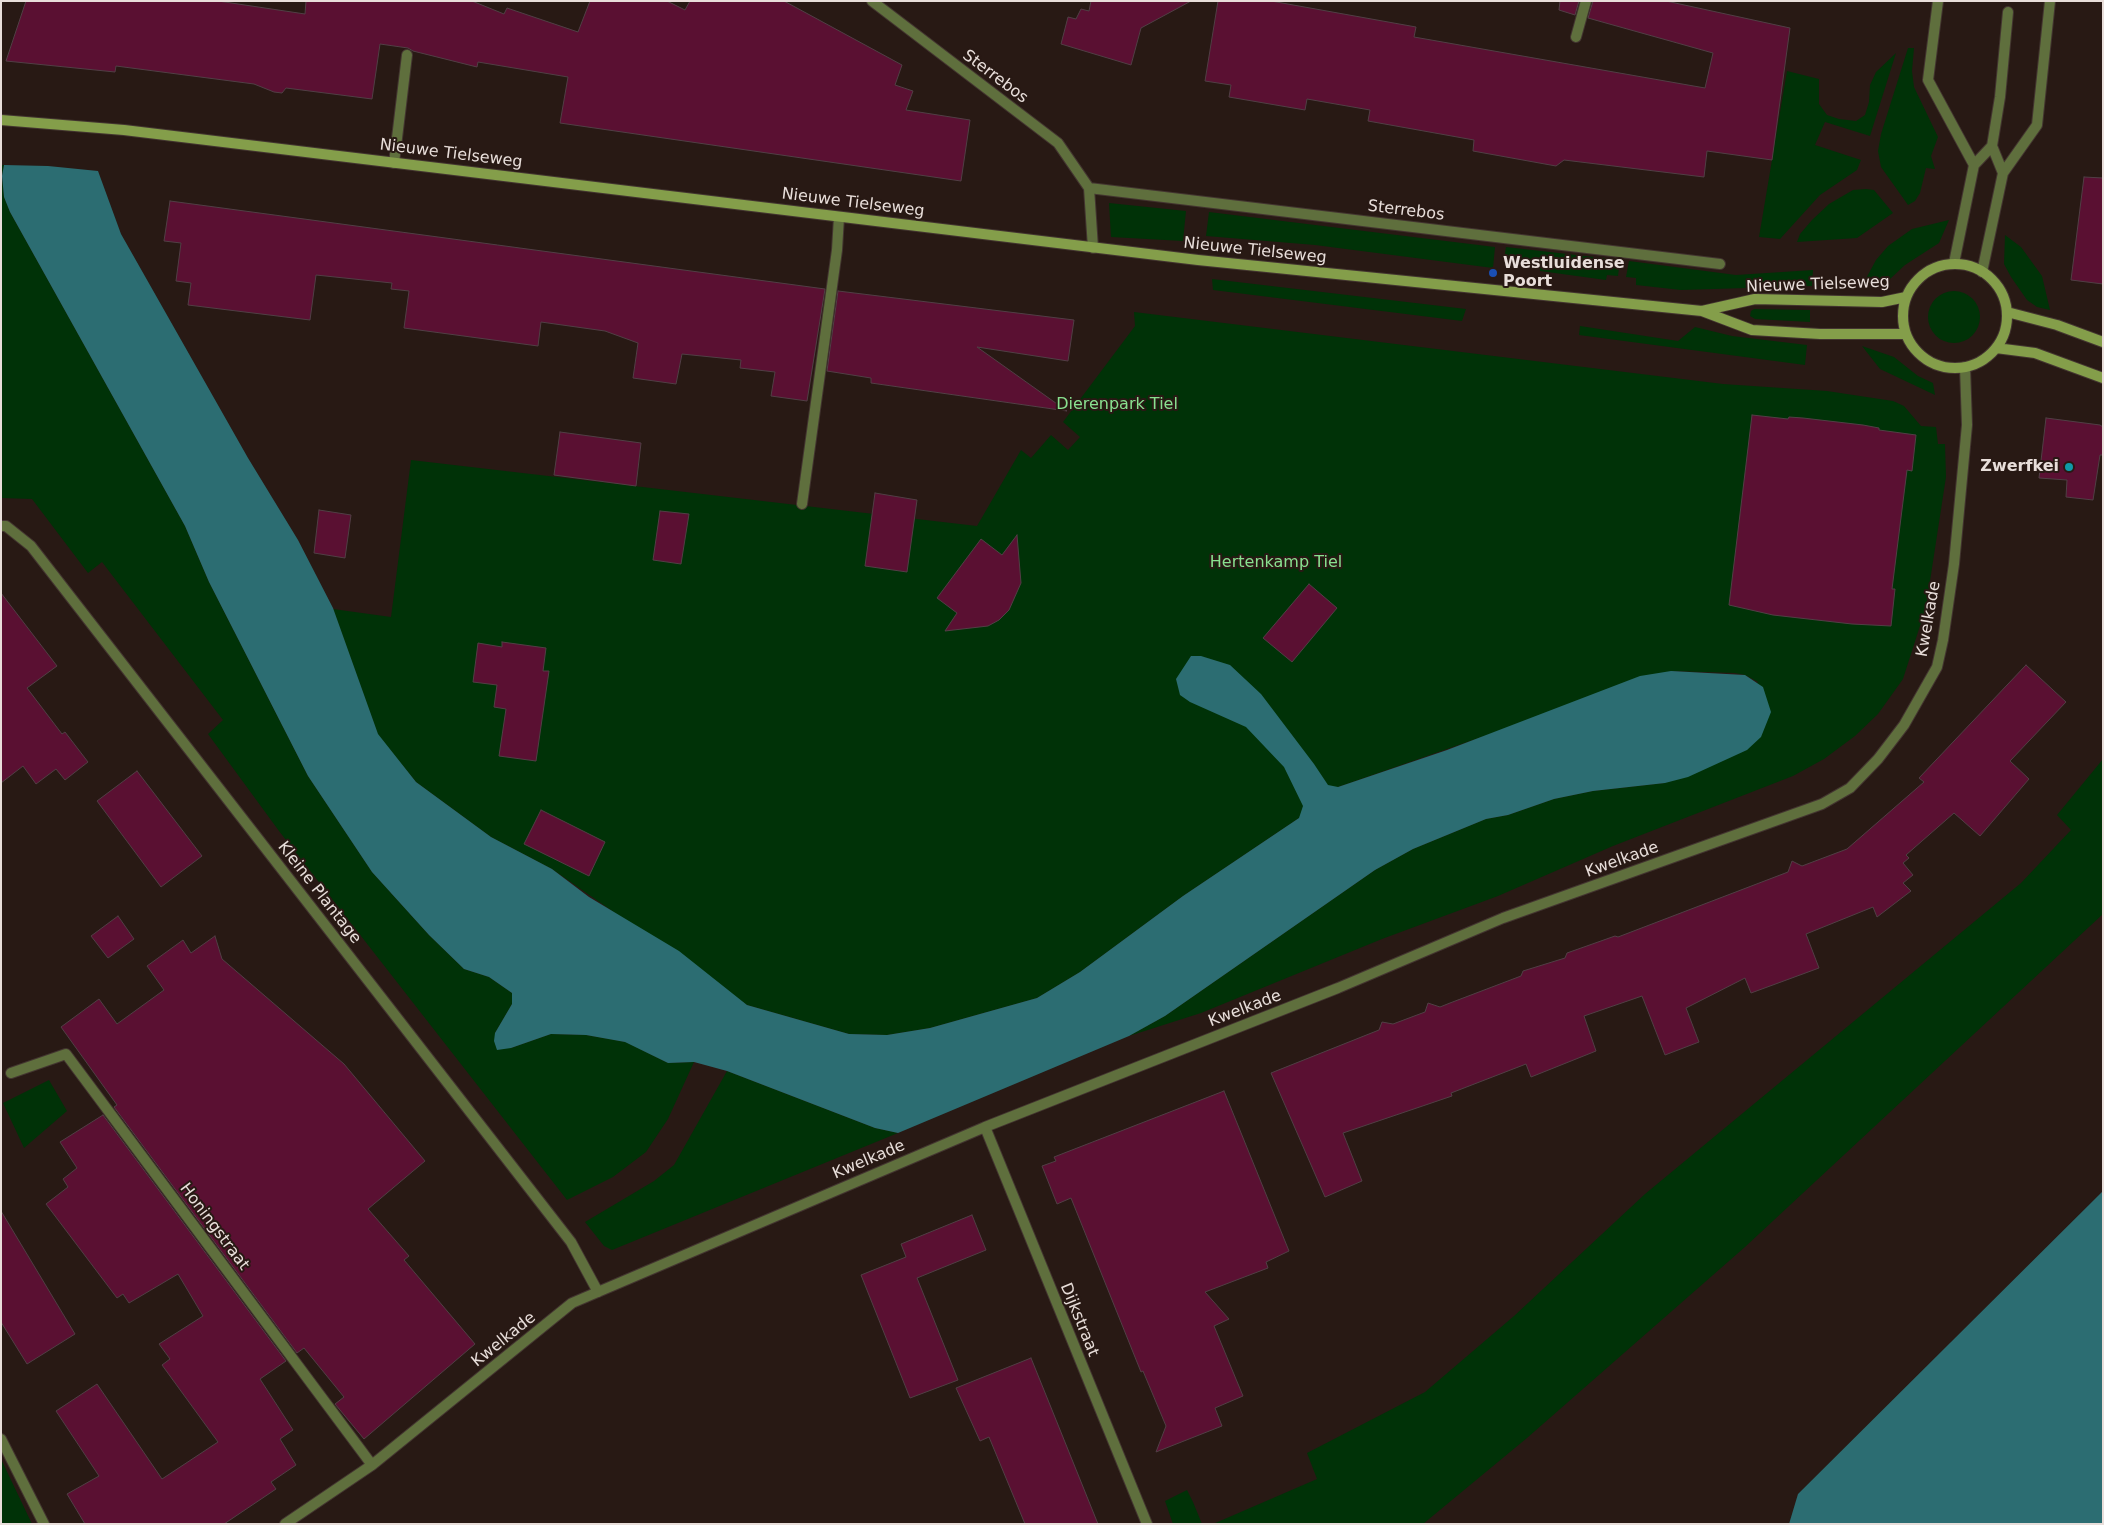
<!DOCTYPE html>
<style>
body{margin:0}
#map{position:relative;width:2104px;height:1525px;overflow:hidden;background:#281914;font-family:"DejaVu Sans",sans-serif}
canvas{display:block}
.frame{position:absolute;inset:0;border:2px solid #e8deda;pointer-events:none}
</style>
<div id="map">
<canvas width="2104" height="1525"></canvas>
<div class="frame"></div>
</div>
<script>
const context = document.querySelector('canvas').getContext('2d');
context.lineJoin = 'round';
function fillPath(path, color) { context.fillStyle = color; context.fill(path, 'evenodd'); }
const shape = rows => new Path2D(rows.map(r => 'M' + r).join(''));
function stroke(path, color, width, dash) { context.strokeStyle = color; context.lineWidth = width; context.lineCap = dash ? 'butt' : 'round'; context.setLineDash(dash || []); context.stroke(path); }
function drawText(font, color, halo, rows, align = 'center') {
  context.font = font + ' "DejaVu Sans",sans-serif'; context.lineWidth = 4; context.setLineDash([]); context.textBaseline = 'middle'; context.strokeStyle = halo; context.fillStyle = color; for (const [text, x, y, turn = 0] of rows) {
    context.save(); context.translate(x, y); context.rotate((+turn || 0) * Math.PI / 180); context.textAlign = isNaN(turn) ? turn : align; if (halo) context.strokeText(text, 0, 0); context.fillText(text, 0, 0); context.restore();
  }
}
fillPath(shape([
 [1908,48,1914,48,1912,71,1914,87,1938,137,1931,156,1935,169,1926,168,1920,193,1915,201,1908,205,1881,167,1878,151,1881,134],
 [1896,53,1870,136,1825,122,1815,145,1861,160,1857,170,1820,195,1780,239,1759,237,1787,71,1819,79,1819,104,1827,115,1839,119,1856,121,1865,115,1869,102,1870,85,1876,72],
 [1,165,4,165,2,176,4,197,10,212,185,526,209,582,308,776,372,872,429,935,464,969,489,977,512,993,512,1004,495,1033,511,1048,551,1034,586,1035,626,1042,668,1063,694,1062,668,1119,646,1152,613,1177,567,1200,279,831,208,734,223,720,102,562,88,573,32,499,1,498],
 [1866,189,1874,190,1893,213,1857,238,1797,242,1800,234,1812,220,1829,204,1853,190],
 [1109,203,1186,211,1183,241,1111,237],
 [1209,212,1495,247,1493,268,1315,245,1206,236],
 [1949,220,1939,243,1905,265,1890,279,1877,285,1863,284,1876,260,1888,246,1912,229],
 [2005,235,2021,247,2042,276,2050,310,2037,307,2027,300,2011,277,2004,264],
 [1506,247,1620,260,1618,276,1607,275,1606,280,1540,271,1539,262,1504,259],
 [1629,261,1736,275,1813,270,1812,286,1681,290,1636,285,1636,278,1626,277],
 [1212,279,1466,309,1462,321,1213,290],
 '1928 317a26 26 0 1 1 52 0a26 26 0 1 1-52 0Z',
 [1754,309,1810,310,1810,322,1755,319,1750,316,1751,311],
 [1134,312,1723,384,1827,391,1893,401,1904,406,1921,426,1936,427,1938,444,1945,444,1946,477,1926,607,1903,679,1878,714,1855,736,1824,759,1793,776,1613,846,1498,896,1382,939,1201,1013,1129,1036,1165,1016,1375,870,1413,849,1486,819,1508,815,1554,799,1593,791,1665,783,1758,682,1745,675,1735,673,1671,671,1338,787,1299,818,1183,896,1080,972,1037,998,930,1028,887,1035,849,1034,747,1005,552,869,491,837,416,782,378,735,333,609,391,617,411,460,977,526,1021,450,1031,458,1051,435,1068,450,1080,437,1063,422,1135,326],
 [1580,326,1678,341,1695,327,1732,336,1807,345,1805,365,1579,335],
 [1862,346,1894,357,1918,376,1933,383,1935,395,1880,369],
 [2103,759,2103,914,1745,1247,1527,1438,1423,1524,1213,1524,1317,1479,1307,1453,1425,1392,1514,1316,1645,1194,2021,883,2071,830,2057,815],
 [727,1071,875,1128,898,1133,612,1250,604,1246,585,1222,654,1181,674,1165],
 [49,1080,67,1111,24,1148,3,1103],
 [1,1459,32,1524,1,1524],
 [1187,1490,1193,1502,1202,1524,1173,1524,1165,1501]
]), '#003207');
fillPath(shape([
 [4,165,48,166,98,171,121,234,248,458,298,540,333,608,378,734,416,782,491,837,552,869,589,897,679,951,747,1005,849,1034,887,1035,930,1028,1037,998,1080,972,1183,896,1299,818,1303,806,1284,767,1246,727,1190,702,1180,695,1176,679,1191,656,1201,656,1230,665,1261,694,1314,764,1328,785,1338,787,1447,750,1640,676,1671,671,1745,675,1763,687,1771,712,1761,737,1747,750,1688,777,1665,783,1593,791,1554,799,1508,815,1486,819,1413,849,1375,870,1165,1016,1129,1036,898,1133,875,1128,727,1071,694,1062,668,1063,625,1042,586,1035,551,1034,511,1048,497,1050,494,1041,495,1033,512,1004,512,993,489,977,464,969,429,935,372,872,308,776,209,582,185,526,10,212,4,197,2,176],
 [2103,1191,2103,1524,1789,1524,1798,1494]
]), '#2c6d72');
const building = shape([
 [26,1,218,1,305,14,306,1,472,1,504,14,507,8,578,32,590,1,667,1,685,10,690,1,784,1,902,65,895,85,913,91,906,110,970,120,961,181,560,123,568,77,478,62,477,67,413,51,408,48,380,44,372,99,286,88,282,93,274,92,254,84,116,66,115,72,6,61,26,1],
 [1091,1,1191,1,1141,28,1131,65,1061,44,1068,17,1076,19,1081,9,1089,11,1091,1],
 [1218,1,1271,1,1416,27,1414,37,1705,88,1713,53,1588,18,1593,1,1666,1,1790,28,1772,160,1707,151,1704,177,1564,160,1556,166,1473,151,1474,140,1368,121,1370,110,1307,99,1305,110,1229,97,1231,85,1205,81,1218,1],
 [1560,1,1579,1,1575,15,1559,10,1560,1],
 [2084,177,2103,178,2103,284,2071,280,2084,177],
 [170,201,825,289,807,401,771,396,775,372,740,368,741,360,682,354,676,384,633,378,638,343,605,331,541,322,538,346,404,328,409,291,391,289,392,283,316,275,310,320,188,305,191,283,176,281,181,243,164,241,170,201],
 [838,291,1074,320,1068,361,977,347,1067,411,871,383,871,378,827,371,838,291],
 [1752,415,1788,419,1789,417,1803,418,1863,425,1879,428,1879,430,1916,435,1912,471,1907,470,1892,589,1895,589,1891,626,1852,624,1773,615,1729,605,1752,415],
 [2046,418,2100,425,2103,427,2103,455,2100,455,2093,500,2066,497,2067,480,2039,478,2046,418],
 [560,432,641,443,636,486,554,475,560,432],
 [875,493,917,500,907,572,865,566,875,493],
 [319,510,351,515,345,558,314,553,319,510],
 [660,511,689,514,681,564,653,560,660,511],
 [1017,535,1021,583,1009,610,999,620,988,626,945,631,957,613,937,598,981,539,1002,555,1017,535],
 [1309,584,1337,608,1292,662,1263,638,1309,584],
 [1,593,57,666,27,688,62,734,65,732,88,762,65,780,56,769,36,784,23,766,1,783,1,593],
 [502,642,546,648,543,671,549,671,536,761,499,756,506,709,494,707,497,685,473,682,478,643,502,647,502,642],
 [2026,665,2066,702,2010,761,2029,779,1980,836,1954,813,1906,855,1909,858,1903,863,1913,875,1903,883,1911,891,1877,917,1873,907,1806,934,1819,968,1751,993,1745,978,1686,1008,1699,1042,1665,1055,1642,996,1584,1016,1596,1051,1531,1077,1526,1064,1451,1093,1452,1096,1343,1133,1362,1181,1325,1197,1271,1073,1379,1030,1382,1022,1393,1024,1425,1012,1428,1003,1440,1007,1450,1003,1521,976,1523,971,1565,958,1567,953,1615,936,1618,937,1788,872,1792,861,1802,866,1847,849,1924,782,1919,778,2026,665],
 [137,771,202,856,161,887,97,801,137,771],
 [541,810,605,842,589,876,524,844,541,810],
 [118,916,134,939,108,958,91,936,118,916],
 [215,936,222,959,344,1064,425,1161,368,1209,409,1256,404,1260,475,1344,364,1439,335,1404,344,1397,304,1348,297,1353,114,1107,117,1105,61,1027,99,999,117,1024,164,990,147,966,183,940,191,953,215,936],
 [1224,1091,1289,1251,1266,1262,1268,1268,1205,1292,1229,1319,1214,1326,1243,1396,1215,1408,1222,1426,1156,1452,1166,1426,1143,1371,1141,1372,1071,1198,1057,1204,1042,1166,1056,1161,1054,1157,1224,1091],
 [103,1115,286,1361,260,1379,293,1430,280,1439,296,1465,271,1482,276,1489,224,1524,85,1524,67,1494,99,1476,56,1411,97,1384,162,1479,218,1442,162,1365,170,1359,159,1344,203,1316,178,1274,129,1303,123,1294,117,1298,46,1204,68,1187,63,1179,77,1168,60,1142,103,1115],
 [1,1211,75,1334,27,1364,1,1322,1,1211],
 [972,1215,986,1250,917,1278,958,1380,910,1398,861,1275,906,1257,901,1244,972,1215],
 [1031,1358,1050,1405,1098,1524,1025,1524,989,1437,980,1441,956,1388,1031,1358]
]);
fillPath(building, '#5a1032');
stroke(building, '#513f45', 1);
const lane = shape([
 [1576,37,1586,1],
 [394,163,407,55],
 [802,504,837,250,839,217]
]);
const street = shape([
 [872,1,1058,143,1089,188,1093,248],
 [1938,1,1928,80,1974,165,1954,263],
 [1974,165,1992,146],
 [2003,173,1992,146,2000,97,2008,12],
 [1089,188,1720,264],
 [1982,272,2003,173,2037,125,2050,1],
 [1,526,6,526,31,546,571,1242,598,1292],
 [11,1073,66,1054,372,1465],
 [985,1127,1147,1524],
 [1,1439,44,1524],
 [285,1524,372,1465,572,1303,985,1127,1338,988,1503,918,1822,804,1850,788,1878,759,1904,725,1937,667,1943,640,1954,564,1967,425,1965,367]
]);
const secondary = shape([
 [1,120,124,130,1198,260,1702,311,1752,330,1820,334,1906,334],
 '1903 316a52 52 0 1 1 104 0a52 52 0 1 1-104 0Z',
 [1702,311,1755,299,1882,302,1906,297],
 [2007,312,2057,325,2103,342],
 [1996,348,2035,353,2103,378]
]);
stroke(lane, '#433530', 12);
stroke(street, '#433530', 12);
stroke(secondary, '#433530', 12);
stroke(lane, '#5f6f3d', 10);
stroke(street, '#5f6f3d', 10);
stroke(secondary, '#849e4a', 10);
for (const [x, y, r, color] of [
 [1493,273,5,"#1a4fb4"],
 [2069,467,5,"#0f9aa8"]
]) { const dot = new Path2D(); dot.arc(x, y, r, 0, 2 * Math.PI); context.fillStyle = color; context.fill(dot); stroke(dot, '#281914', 2); }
drawText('16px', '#e8deda', '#281914', [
 ["Sterrebos",995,77,37],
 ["Nieuwe Tielseweg",451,154,7],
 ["Nieuwe Tielseweg",853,203,7],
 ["Sterrebos",1406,211,7],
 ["Nieuwe Tielseweg",1255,251,6],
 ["Nieuwe Tielseweg",1818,285,-2],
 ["Kwelkade",1929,619,-80],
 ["Kwelkade",1622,860,-20],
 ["Kleine Plantage",319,893,52],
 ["Kwelkade",1245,1009,-21],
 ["Kwelkade",869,1160,-23],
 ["Honingstraat",214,1227,53],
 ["Dijkstraat",1079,1320,68],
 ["Kwelkade",504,1340,-39]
]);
drawText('bold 16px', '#e8deda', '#281914', [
 ["Westluidense",1503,264],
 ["Poort",1503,282],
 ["Zwerfkei",2059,467,"right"]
], 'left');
drawText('16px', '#89e08f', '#281914', [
 ["Dierenpark Tiel",1117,405],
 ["Hertenkamp Tiel",1276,563]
]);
</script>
